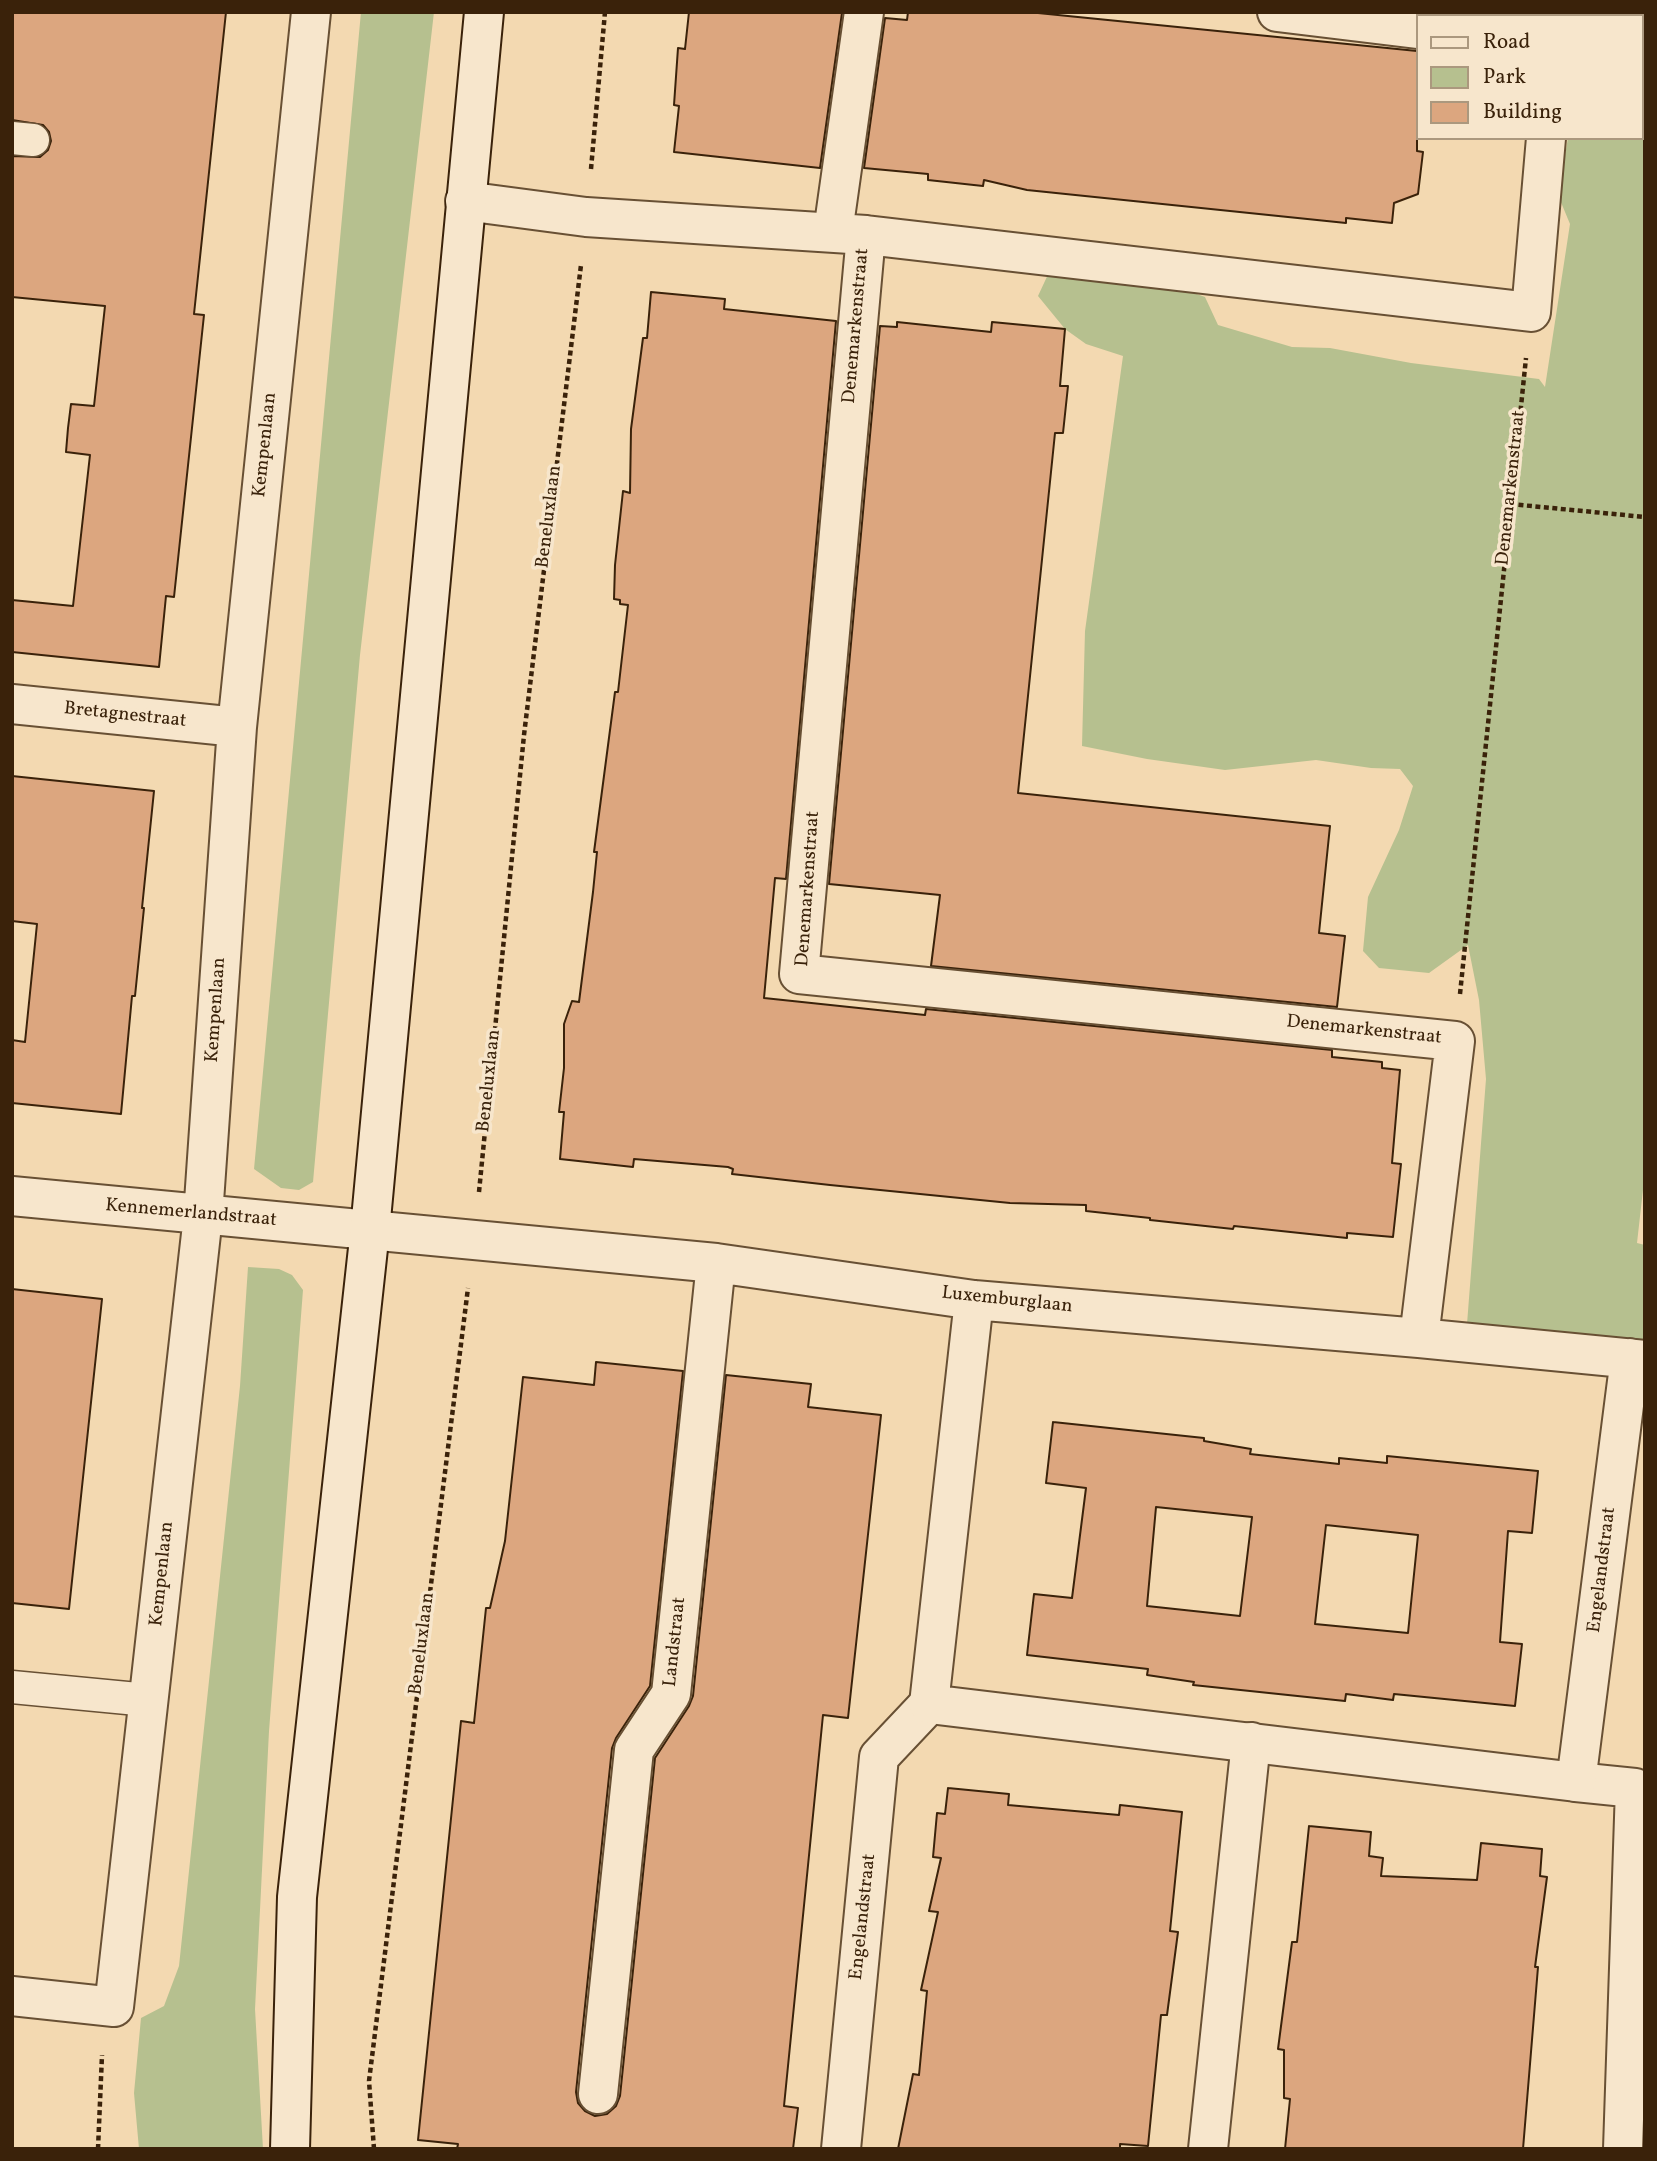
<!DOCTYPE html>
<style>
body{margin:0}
#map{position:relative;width:1657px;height:2161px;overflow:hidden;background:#f3d9b1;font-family:Vollkorn,serif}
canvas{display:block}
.frame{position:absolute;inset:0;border:14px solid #3a220a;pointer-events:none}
.legend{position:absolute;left:1416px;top:14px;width:228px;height:126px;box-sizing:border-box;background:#f7e6cc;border:2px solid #ab987e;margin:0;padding:9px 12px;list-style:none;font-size:21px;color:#3a220a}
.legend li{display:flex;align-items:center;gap:14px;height:35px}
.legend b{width:35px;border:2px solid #ab987e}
</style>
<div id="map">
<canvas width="1657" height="2161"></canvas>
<div class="frame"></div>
<ul class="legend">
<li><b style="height:9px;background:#f7e6cc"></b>Road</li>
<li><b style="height:19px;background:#b6c08f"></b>Park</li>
<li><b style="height:19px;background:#dca67f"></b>Building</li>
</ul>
</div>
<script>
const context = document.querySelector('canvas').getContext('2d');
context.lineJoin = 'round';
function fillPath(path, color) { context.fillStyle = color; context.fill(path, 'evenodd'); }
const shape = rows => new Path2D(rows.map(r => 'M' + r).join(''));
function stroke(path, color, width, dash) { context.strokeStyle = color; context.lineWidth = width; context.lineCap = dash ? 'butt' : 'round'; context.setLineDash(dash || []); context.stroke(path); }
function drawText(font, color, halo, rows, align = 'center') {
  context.font = font + ' Vollkorn,serif'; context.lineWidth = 7; context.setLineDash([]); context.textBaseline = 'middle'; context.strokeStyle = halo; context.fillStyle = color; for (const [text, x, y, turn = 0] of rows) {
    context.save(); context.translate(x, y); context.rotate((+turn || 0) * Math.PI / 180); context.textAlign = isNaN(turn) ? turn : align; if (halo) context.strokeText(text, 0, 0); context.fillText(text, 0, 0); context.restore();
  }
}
fillPath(shape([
 [361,12,434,12,360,655,313,1182,299,1190,281,1188,254,1169],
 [1585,12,1645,12,1645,1172,1637,1243,1645,1245,1645,1340,1467,1324,1486,1079,1479,1000,1468,945,1429,973,1379,968,1363,951,1368,897,1399,830,1413,786,1400,769,1371,768,1316,760,1225,770,1147,759,1082,746,1085,631,1123,356,1086,344,1065,329,1038,296,1051,268,1164,282,1205,297,1218,325,1292,347,1330,348,1411,363,1539,379,1545,387,1570,224,1558,195,1568,138,1641,138,1641,16,1584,16],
 [248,1267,279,1269,292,1275,303,1290,269,1731,255,2009,263,2149,139,2149,134,2093,141,2018,164,2006,179,1966,240,1386]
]), '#b6c08f');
const building = shape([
 [12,12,226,12,194,314,204,315,174,597,166,596,159,667,12,652,12,600,73,606,90,455,66,452,68,428,71,404,94,406,105,306,12,297,12,156,40,157,48,150,51,141,49,132,43,125,12,120,12,12],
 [689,12,842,13,820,168,674,152,679,106,674,105,678,48,685,49,689,12],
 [908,12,1028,12,1417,51,1417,151,1423,152,1418,194,1394,203,1392,223,1346,218,1346,223,1027,190,984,180,983,186,928,180,928,174,864,168,885,18,907,20,908,12],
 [651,292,725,299,724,309,836,321,786,879,775,878,764,998,925,1015,926,1009,1332,1050,1332,1057,1382,1062,1382,1068,1400,1070,1392,1163,1401,1164,1393,1237,1347,1233,1347,1238,1234,1226,1233,1229,1150,1220,1150,1218,1086,1211,1086,1205,1010,1203,830,1185,732,1174,733,1169,728,1167,634,1159,633,1167,560,1159,564,1112,559,1112,564,1068,564,1024,572,1001,579,1002,593,892,597,852,594,852,615,692,618,692,628,605,620,604,620,600,614,599,615,565,623,491,630,493,631,429,643,338,647,338,651,292],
 [897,322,991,332,992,322,1065,329,1060,386,1068,386,1063,433,1055,433,1018,793,1330,826,1319,933,1345,936,1337,1007,931,966,940,895,829,884,880,326,897,327,897,322],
 [12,776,154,791,142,908,144,908,135,996,132,996,121,1114,12,1103,12,1040,25,1042,37,924,12,921,12,776],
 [12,1289,102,1299,69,1609,12,1603,12,1289],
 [596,1362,683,1371,650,1686,616,1738,612,1748,576,2092,578,2103,585,2111,595,2116,607,2114,616,2106,620,2096,655,1758,689,1706,693,1696,726,1375,811,1384,808,1407,881,1415,848,1718,823,1715,784,2106,798,2108,793,2149,457,2149,458,2144,418,2140,461,1721,474,1723,486,1608,490,1608,505,1541,523,1377,594,1385,596,1362],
 [1053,1422,1204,1438,1204,1441,1251,1449,1250,1454,1339,1464,1339,1458,1387,1463,1387,1456,1538,1471,1532,1533,1508,1531,1500,1642,1522,1644,1515,1706,1394,1694,1393,1700,1346,1694,1345,1701,1193,1685,1194,1682,1147,1675,1148,1669,1027,1655,1034,1594,1072,1598,1086,1488,1046,1483,1053,1422],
 [1156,1507,1252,1517,1240,1616,1147,1606,1156,1507],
 [1326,1525,1418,1535,1408,1633,1315,1624,1326,1525],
 [948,1788,1009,1794,1008,1805,1119,1815,1120,1805,1182,1812,1170,1931,1178,1932,1167,2015,1161,2015,1148,2146,1120,2144,1120,2149,898,2149,913,2074,919,2075,927,1991,921,1990,938,1912,929,1911,941,1858,933,1857,937,1813,945,1814,948,1788],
 [1309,1826,1371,1832,1369,1856,1383,1858,1381,1876,1477,1880,1481,1843,1542,1849,1540,1876,1547,1877,1535,1967,1538,1967,1523,2149,1285,2149,1290,2099,1284,2098,1284,2050,1278,2049,1292,1942,1297,1942,1309,1826]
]);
fillPath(building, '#dca67f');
stroke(building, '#3a220a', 2);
const service = shape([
 [12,138,33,140],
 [12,1687,148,1700]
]);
const pedestrian = shape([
 [1576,1782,1635,1788,1623,2149],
 [841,2149,879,1757,929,1704],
 [1208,2149,1251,1742]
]);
const minor = shape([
 [1277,12,1417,29],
 [465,201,586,217,866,235,1531,312,1546,138],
 [833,232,864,12],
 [866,235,799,974,1455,1041,1419,1338],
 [12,704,237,727],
 [12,1196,716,1263,974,1300,1419,1338,1645,1360],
 [974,1300,929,1704,1576,1782,1630,1358],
 [12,1996,114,2007,203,1216,237,727,311,12],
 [598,2094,634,1750,671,1694,716,1263]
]);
const secondary = shape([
 [290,2149,297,1897,370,1230,484,12]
]);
stroke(service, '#685034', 35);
stroke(pedestrian, '#685034', 42);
stroke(minor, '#685034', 42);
stroke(secondary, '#3a220a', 42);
stroke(shape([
 [1558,16,1559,12],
 [591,169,605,12],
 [1510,504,1645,517],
 [1460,994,1526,358],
 [479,1192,524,735,581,265],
 [98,2149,102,2055],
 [374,2149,369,2081,468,1288]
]), '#3a220a', 4.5, [5, 3.5]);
stroke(service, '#f7e6cc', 32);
stroke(pedestrian, '#f7e6cc', 38);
stroke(minor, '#f7e6cc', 38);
stroke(secondary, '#f7e6cc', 38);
drawText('19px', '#3a220a', '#f7e6cc', [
 ["Denemarkenstraat",857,326,-85],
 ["Kempenlaan",266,445,-84],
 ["Denemarkenstraat",1512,488,-84],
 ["Beneluxlaan",550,517,-83],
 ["Bretagnestraat",125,716,6],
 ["Denemarkenstraat",809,889,-86],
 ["Kempenlaan",217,1010,-86],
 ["Denemarkenstraat",1364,1031,6],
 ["Beneluxlaan",490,1081,-84],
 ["Kennemerlandstraat",191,1214,5],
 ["Luxemburglaan",1007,1301,6],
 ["Engelandstraat",1603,1570,-83],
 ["Kempenlaan",163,1574,-84],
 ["Landstraat",676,1642,-84],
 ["Beneluxlaan",423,1644,-83],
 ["Engelandstraat",864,1917,-84]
]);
</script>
